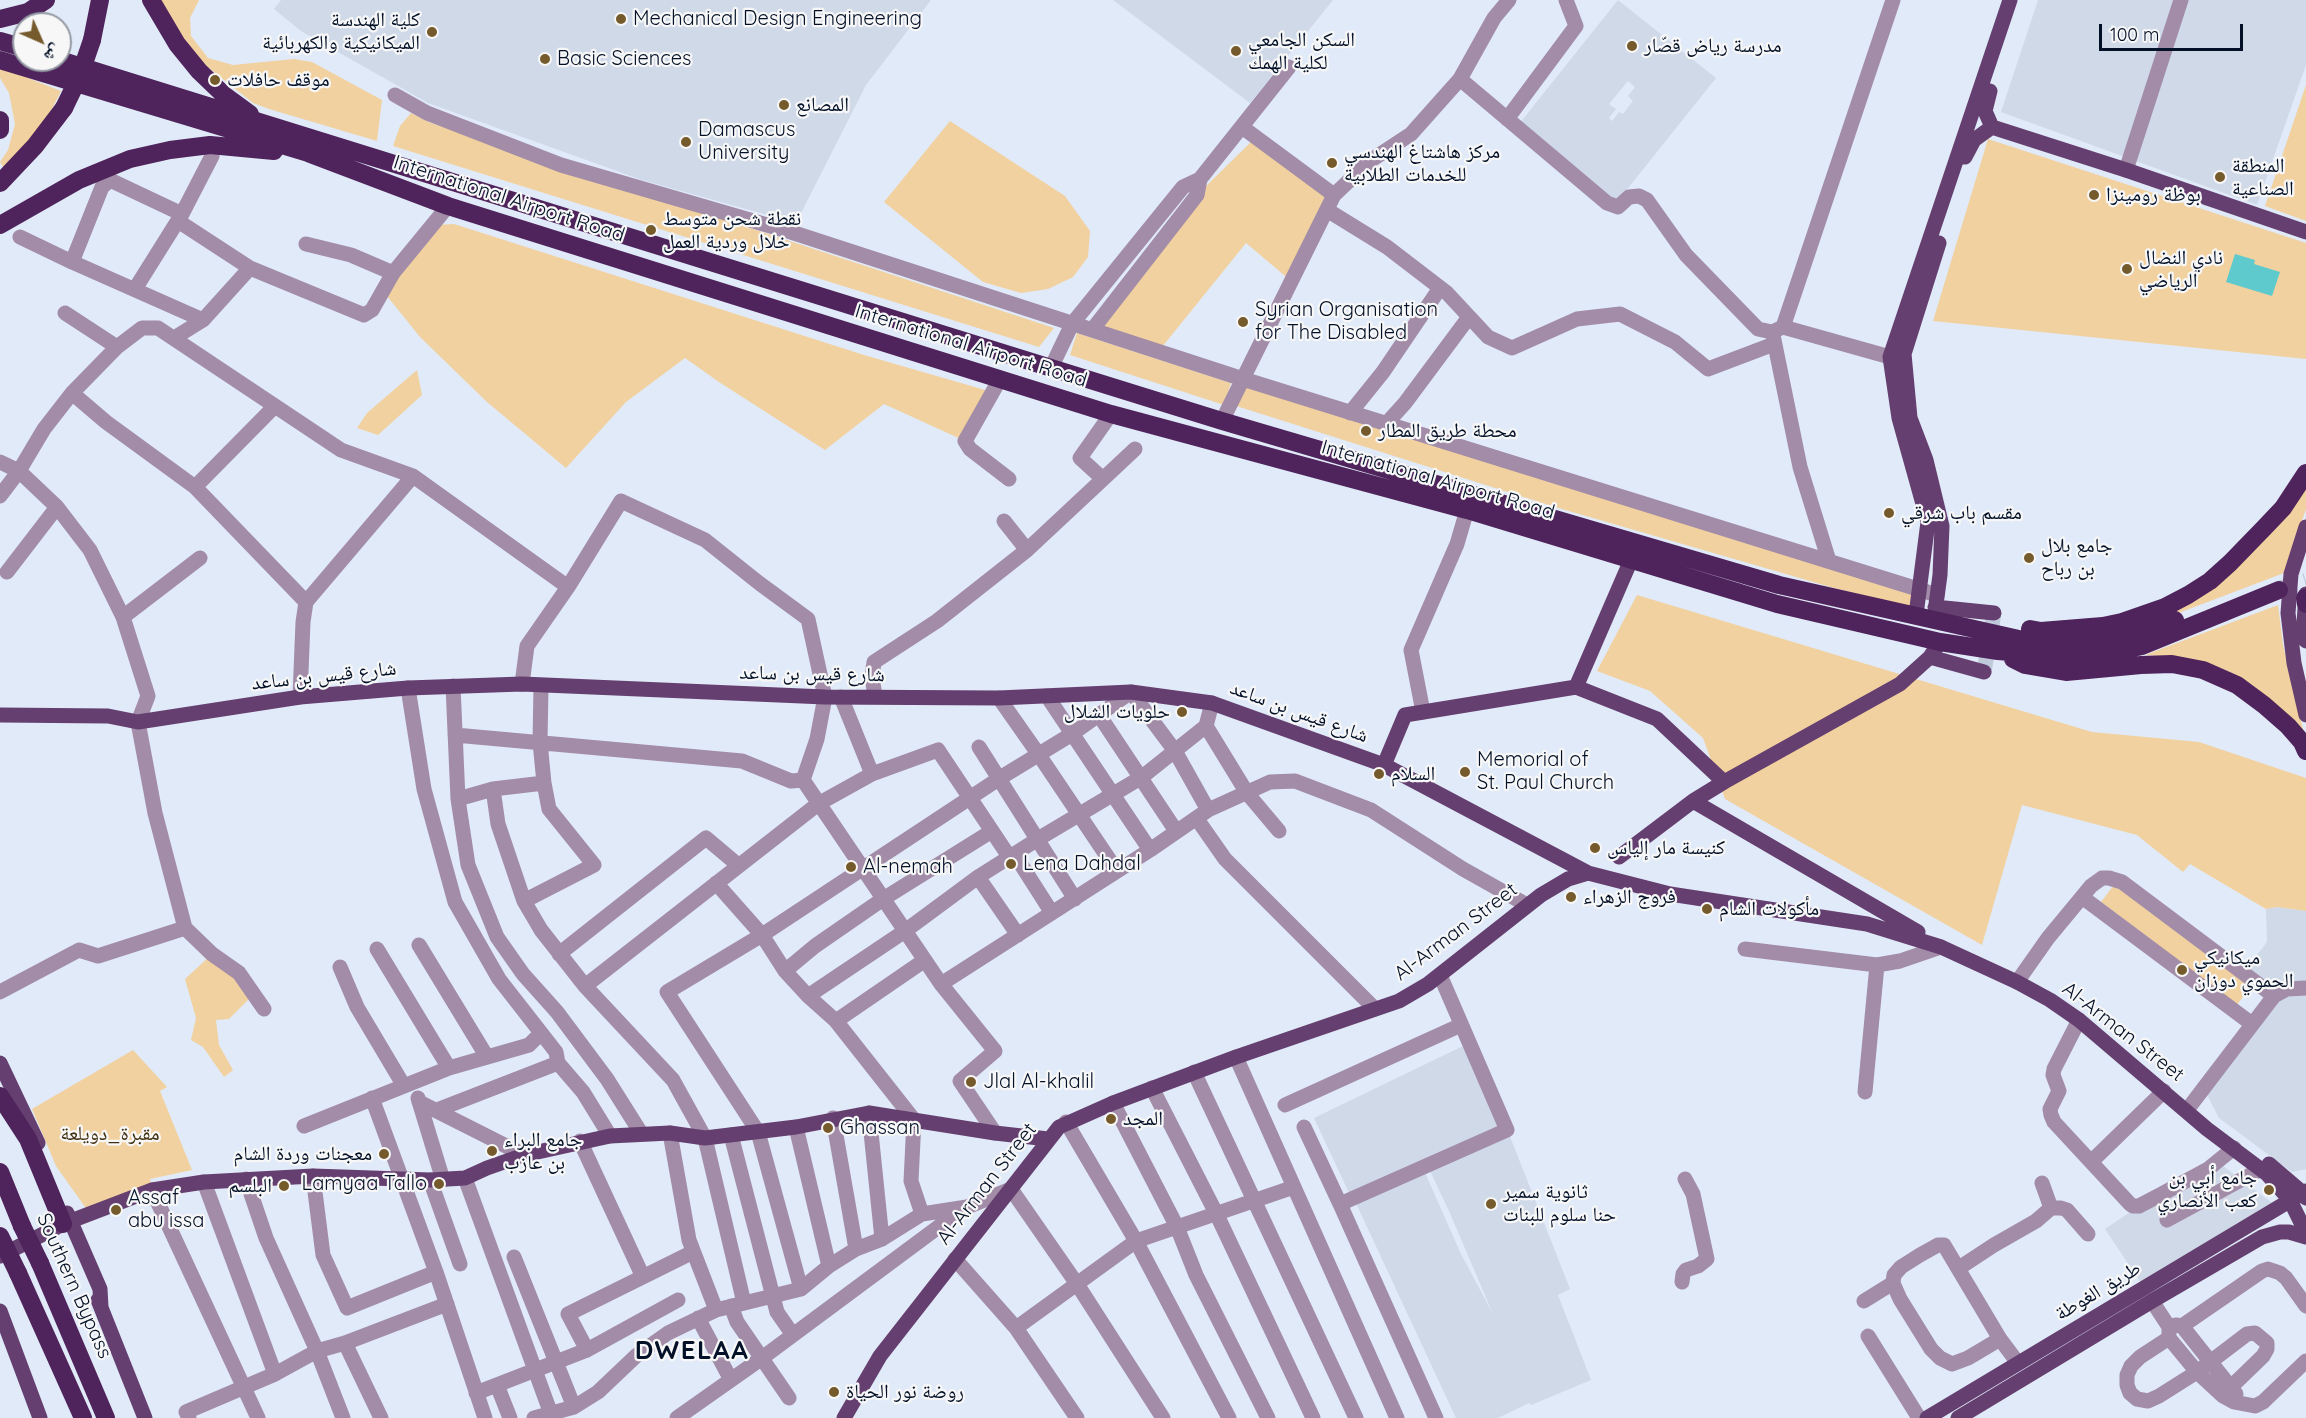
<!DOCTYPE html>
<meta charset="utf-8">
<style>
body{margin:0}
#map{position:relative;width:2306px;height:1418px;overflow:hidden;background:#e1eaf8;font-family:Quicksand,"Noto Naskh Arabic",sans-serif}
canvas{display:block}
.north{position:absolute;left:12px;top:12px;width:60px;height:60px;box-sizing:border-box;background:#f7f7f7;border:2px solid #959ba4;border-radius:50%;rotate:135deg;font-size:16px;font-weight:700;line-height:24px;text-align:center;color:#031128}
.north::after{content:'';display:block;margin:auto;width:21px;height:27px;background:#755a2c;clip-path:polygon(50% 0,100% 100%,50% 72%,0 100%)}
.scale{position:absolute;left:2099px;top:24px;width:144px;height:27px;box-sizing:border-box;border:3px solid #031128;border-top:0;padding-left:8px;font-size:18px;line-height:21px;white-space:nowrap;color:#031128;-webkit-text-stroke:4px #f7f7f7;paint-order:stroke}
</style>
<div id="map">
<canvas width="2306" height="1418"></canvas>
<div class="north">ش</div>
<div class="scale">100 m</div>
</div>
<script>
const context = document.querySelector('canvas').getContext('2d');
context.lineJoin = 'round';
function fillPath(path, color) { context.fillStyle = color; context.fill(path, 'evenodd'); }
const shape = rows => new Path2D(rows.map(r => 'M' + r).join(''));
function stroke(path, color, width, dash) { context.strokeStyle = color; context.lineWidth = width; context.lineCap = dash ? 'butt' : 'round'; context.setLineDash(dash || []); context.stroke(path); }
function drawText(font, color, halo, rows, align = 'center') {
  context.font = font + ' Quicksand,"Noto Naskh Arabic",sans-serif'; context.lineWidth = 4.5; context.setLineDash([]); context.textBaseline = 'middle'; context.strokeStyle = halo; context.fillStyle = color; for (const [text, x, y, turn = 0] of rows) {
    context.save(); context.translate(x, y); context.rotate((+turn || 0) * Math.PI / 180); context.textAlign = isNaN(turn) ? turn : align; if (halo) context.strokeText(text, 0, 0); context.fillText(text, 0, 0); context.restore();
  }
}
fillPath(shape([
 [281,0,931,0,866,85,796,223,642,180,428,103,301,31,274,9],
 [1113,0,1333,0,1250,103],
 [1618,0,1716,78,1617,202,1519,124],
 [1628,81,1635,87,1628,96,1633,101,1623,114,1619,112,1612,121,1609,118,1616,109,1609,104],
 [2038,0,2306,0,2306,65,2257,205,2001,112],
 [2277,907,2306,911,2306,1169,2292,1172,2219,1118,2206,1093,2265,999,2248,967,2267,942,2266,909],
 [1463,1046,1499,1129,1350,1195,1314,1118],
 [1509,1134,1570,1289,1558,1295,1591,1380,1531,1405,1529,1403,1498,1418,1456,1418,1354,1199,1423,1168,1460,1252,1493,1314,1449,1211,1429,1169],
 [2222,1165,2276,1206,2141,1283,2105,1229,2139,1206]
]), '#cfd9e8');
fillPath(shape([
 [160,0,199,0,190,18,191,36,208,58,233,65,294,59,312,62,382,100,377,141,269,109,253,103,204,64,181,35],
 [0,67,61,91,50,113,29,141,3,167,0,162,8,150,15,124,9,93,0,78],
 [2306,85,2306,221,2265,206],
 [411,113,431,123,1054,328,1039,347,393,146,400,126],
 [950,121,1065,196,1090,231,1088,257,1073,277,1048,289,1021,293,983,282,884,202],
 [1256,137,1334,195,1291,281,1246,243,1158,352,1092,330,1197,195],
 [1988,139,2306,243,2306,359,1933,321],
 [454,224,864,355,992,392,965,441,884,404,825,450,719,382,685,358,626,402,566,468,487,402,420,337,383,291,436,225],
 [1077,333,1231,383,1224,405,1070,355],
 [417,370,422,395,378,435,357,428,367,413],
 [1243,379,1919,590,1916,608,1834,588,1555,507,1230,404],
 [2306,481,2306,509,2284,573,2168,617],
 [1637,595,2092,732,2199,742,2306,778,2306,911,2277,907,2266,909,2190,864,2183,872,2137,835,2022,805,1982,945,1725,799,1703,738,1650,691,1597,671],
 [2278,605,2283,645,2304,733,2252,685,2234,674,2216,666,2183,658,2145,655],
 [2114,885,2250,987,2237,1005,2101,902],
 [212,954,254,994,229,1019,216,1020,219,1045,233,1070,224,1077,203,1047,191,1040,196,1018,185,979],
 [133,1050,167,1087,160,1091,192,1170,150,1179,152,1190,90,1214,56,1166,32,1109]
]), '#f1d19f');
fillPath(shape([
 [2235,254,2255,260,2254,264,2280,272,2272,296,2226,282]
]), '#5ecace');
stroke(shape([
 [1984,672,1994,613]
]), '#c0c9d9', 15, [15, 8]);
stroke(shape([
 [2279,590,2306,582]
]), '#c0c9d9', 18, [18, 9]);
stroke(shape([
 [1460,79,1607,203,1618,207,1629,197,1639,196,1647,200,1686,255,1758,329,1772,332,1783,327,1890,357,1901,355],
 [395,95,427,113,561,165,791,232,1243,379,1937,595],
 [1507,119,1576,26,1566,0],
 [1242,127,1334,195],
 [2126,170,2181,0],
 [1327,210,1387,247,1447,293,1488,337,1512,348,1577,319,1620,314,1675,342,1708,369,1774,344],
 [178,221,250,268],
 [20,237,72,262,203,320],
 [306,244,351,255,393,273],
 [72,262,102,187,110,180,182,214],
 [135,289,182,214,212,156],
 [65,313,117,347],
 [1783,327,1893,0],
 [1092,330,1197,195,1200,179],
 [1773,335,1800,467,1829,561],
 [174,338,203,320,250,268,364,315,372,310,393,273,448,206],
 [1051,368,1072,324,1183,187,1200,179,1289,67],
 [1000,379,965,441,970,449,1009,479],
 [72,393,106,422,195,487,306,602],
 [1350,413,1383,372,1440,288],
 [1222,421,1334,195,1370,161,1411,134,1460,79,1494,18,1509,0],
 [1386,424,1405,403,1469,317],
 [0,462,19,471,57,507,90,550,123,617,148,696,138,722,155,813,185,928,212,954,239,973,264,1009],
 [1103,479,1135,449],
 [195,487,274,407],
 [0,496,19,471,44,429,72,393,117,347,142,328,158,328,341,450,413,476,568,587],
 [1004,521,1027,550],
 [7,572,57,507],
 [123,617,200,558],
 [453,686,458,799,468,865,497,937,523,974,557,1012,607,1079,641,1133],
 [408,688,424,789,455,902,499,979,556,1052,558,1063,583,1092,610,1136],
 [875,696,872,677,874,662,937,621,1027,550,1103,479,1080,458,1111,414],
 [1047,696,1150,850],
 [300,697,303,622,306,602,413,476],
 [841,697,872,774],
 [999,698,1039,755,1117,871],
 [1423,712,1411,650,1457,544,1467,510],
 [1099,715,1176,831],
 [1206,726,1247,793,1279,831],
 [455,735,742,761,791,781,803,780,817,739,825,697,808,619,759,583,705,540,621,501,568,587,527,646,522,684],
 [979,747,1075,899],
 [803,780,941,984,995,1051,960,1081,995,1133],
 [493,789,498,824,524,901,541,930,585,986,673,1080,705,1138,744,1303],
 [458,799,493,789,544,783],
 [1197,819,1225,859,1375,1009],
 [1015,855,1052,913],
 [978,877,1018,935],
 [716,883,762,935,785,971,808,996,836,1021,914,1120,911,1181,922,1214],
 [2082,897,2252,1024],
 [524,901,594,865,549,809,544,783,540,742,541,687],
 [419,945,487,1057],
 [377,949,449,1068],
 [1745,949,1877,965,1900,961,1941,947],
 [559,954,706,838,738,865],
 [340,967,357,1007,404,1086],
 [785,971,815,946,883,899,992,831],
 [2017,982,2048,938,2091,886,2102,878,2109,878,2122,882,2274,996],
 [941,984,1150,850,1208,810,1270,782,1295,781,1371,810,1463,869,1527,905],
 [585,986,818,804,872,774,938,750,1010,858],
 [0,992,79,950,98,956,185,928],
 [808,996,905,931,978,877,1038,839,1142,777,1206,726,1212,703],
 [2079,1020,2054,1069,2053,1075,2059,1091,2050,1109,2051,1115,2054,1122,2130,1204,2133,1206,2139,1206,2160,1195,2208,1169,2234,1148],
 [836,1021,925,960],
 [1236,1057,1397,1418],
 [1194,1072,1356,1418],
 [1152,1088,1217,1215,1313,1418],
 [1865,1092,1877,965],
 [372,1098,436,1272,485,1418],
 [418,1098,443,1180],
 [419,1102,524,1155],
 [1113,1103,1177,1227,1196,1275,1268,1418],
 [1285,1105,1461,1025],
 [437,1110,558,1063],
 [2187,1110,2274,996,2287,989,2306,988],
 [869,1113,882,1239],
 [833,1118,856,1249],
 [1066,1122,1136,1241,1229,1418],
 [304,1126,449,1068,529,1045,541,1033],
 [796,1127,829,1266],
 [1304,1127,1340,1204],
 [670,1133,689,1240,716,1310],
 [731,1135,777,1312,793,1335],
 [580,1141,643,1277],
 [2092,1161,2164,1091],
 [313,1176,323,1255,347,1308,436,1272],
 [465,1178,551,1414],
 [246,1179,266,1238,317,1351,343,1418],
 [430,1180,460,1264],
 [204,1182,275,1374],
 [2042,1183,2051,1208],
 [152,1190,258,1418],
 [2167,1220,2261,1169],
 [514,1257,574,1407],
 [955,1259,1016,1328,1077,1418],
 [1959,1268,1994,1245,2036,1221,2051,1208,2061,1208,2067,1210,2088,1234],
 [1682,1282,1683,1274,1686,1270,1698,1266,1707,1259,1693,1194,1685,1179],
 [801,1289,758,1132,667,992,762,935,1000,778,1072,734,1131,692,1175,751,1208,810],
 [1864,1301,1893,1283],
 [2152,1301,2169,1327,2169,1338,2197,1372,2223,1396,2234,1402,2255,1406,2263,1402,2306,1361],
 [731,1306,737,1322,789,1398],
 [698,1318,731,1380],
 [2182,1326,2236,1394],
 [2169,1327,2176,1325,2182,1326,2262,1271,2268,1269,2280,1273,2286,1278,2306,1306],
 [1016,1328,1136,1241,1294,1187],
 [1868,1336,1919,1418],
 [2169,1338,2140,1357,2131,1366,2127,1375,2127,1385,2130,1393,2137,1399,2148,1401,2159,1396,2197,1372,2247,1334,2255,1333,2267,1343,2267,1349,2263,1356,2231,1387],
 [2000,1339,1944,1245,1938,1245,1920,1255,1901,1267,1894,1275,1893,1283,1900,1299,1931,1349,1940,1358,1952,1364,1968,1358,2000,1339,2018,1363],
 [345,1343,381,1418],
 [587,1350,568,1314,693,1252],
 [497,1385,510,1418],
 [476,1393,587,1350,678,1300],
 [189,1418,186,1412,275,1374,317,1351,345,1343,447,1304],
 [534,1418,574,1407,598,1392,637,1355,668,1333,716,1310,801,1289,829,1266,856,1249,882,1239,922,1214,967,1207,1011,1189,1077,1284,1163,1418],
 [677,1418,762,1358,964,1208],
 [1436,1418,1340,1204,1507,1130,1440,975]
]), '#a28ca8', 15);
stroke(shape([
 [1990,91,1985,111,1992,127,2126,170,2306,232],
 [1965,157,1974,140,1992,127],
 [2306,527,2291,574,2288,613,2294,663,2306,715],
 [2306,594,2304,623,2306,641],
 [1935,607,1994,613],
 [1916,615,1928,522,1899,418,1890,357,2010,0],
 [1934,619,1940,575,1942,526,1926,460,1910,418,1904,354,1939,243],
 [1930,657,1984,672],
 [1576,687,1631,560],
 [0,715,108,716,138,722,300,697,408,688,522,684,825,697,999,698,1131,692,1212,703,1384,765,1588,873],
 [1384,765,1405,715,1576,687,1657,719,1724,782,1693,801,1918,932],
 [1724,782,1900,684,1930,657,1940,642],
 [1619,857,1693,801],
 [0,1063,38,1143],
 [2269,1164,2303,1193,2306,1198],
 [67,1213,100,1289,101,1307],
 [0,1256,63,1224,152,1190,204,1182,313,1176,430,1180,465,1178,487,1168,524,1155,610,1136,670,1133,705,1138,796,1127,869,1113,995,1133,1048,1139],
 [98,1300,145,1418],
 [0,1311,40,1418],
 [844,1418,880,1356,1059,1127,1113,1103,1236,1057,1399,1001,1428,984,1541,895,1568,879,1588,873,1670,894,1867,924,1941,947,2017,982,2050,1000,2079,1020,2207,1129,2267,1174,2290,1200,2306,1233],
 [1927,1418,2306,1191],
 [1958,1418,2152,1301,2262,1237,2280,1232,2289,1232,2306,1237]
]), '#653f70', 15);
stroke(shape([
 [151,0,177,44,199,71,224,95,250,114],
 [0,19,28,12,46,0],
 [92,40,100,0],
 [0,41,24,48],
 [0,60,308,153,448,206,1111,414,1467,510,1777,604,1940,642,1998,651,2047,655,2104,654,2142,646,2279,590],
 [60,60,1222,421,1779,585,2032,642,2090,643,2124,638,2175,620],
 [0,120,0,130],
 [0,183,35,146,64,108],
 [0,225,79,180,130,159,170,150,210,145,274,151],
 [2305,598,2306,604],
 [2030,629,2041,631,2103,626,2122,622,2165,607,2188,595,2210,581,2230,563,2264,528,2283,508,2306,473],
 [2013,659,2025,665,2066,672,2141,665,2172,664,2203,670,2237,685,2264,705,2288,726,2302,742,2306,751],
 [0,1096,28,1139,63,1224],
 [0,1172,22,1226],
 [40,1263,106,1418],
 [18,1273,83,1418]
]), '#4f235b', 18);
stroke(shape([
 [64,108,80,75,92,40],
 [22,1226,40,1263],
 [0,1236,18,1273]
]), '#4f235b', 18);
for (const [x, y, r, color] of [
 [621,19,6,"#755a2c"],
 [432,32,6,"#755a2c"],
 [1632,46,6,"#755a2c"],
 [1236,51,6,"#755a2c"],
 [545,59,6,"#755a2c"],
 [215,80,6,"#755a2c"],
 [784,105,6,"#755a2c"],
 [686,142,6,"#755a2c"],
 [1332,163,6,"#755a2c"],
 [2220,177,6,"#755a2c"],
 [2094,195,6,"#755a2c"],
 [651,230,6,"#755a2c"],
 [2127,269,6,"#755a2c"],
 [1243,322,6,"#755a2c"],
 [1366,431,6,"#755a2c"],
 [1889,513,6,"#755a2c"],
 [2029,558,6,"#755a2c"],
 [1182,712,6,"#755a2c"],
 [1465,772,6,"#755a2c"],
 [1379,774,6,"#755a2c"],
 [1595,848,6,"#755a2c"],
 [1011,864,6,"#755a2c"],
 [851,867,6,"#755a2c"],
 [1571,897,6,"#755a2c"],
 [1707,909,6,"#755a2c"],
 [2182,970,6,"#755a2c"],
 [971,1082,6,"#755a2c"],
 [1111,1119,6,"#755a2c"],
 [828,1128,6,"#755a2c"],
 [492,1151,6,"#755a2c"],
 [384,1154,6,"#755a2c"],
 [439,1184,6,"#755a2c"],
 [284,1186,6,"#755a2c"],
 [2269,1190,6,"#755a2c"],
 [1491,1204,6,"#755a2c"],
 [116,1210,6,"#755a2c"],
 [834,1392,6,"#755a2c"]
]) { const dot = new Path2D(); dot.arc(x, y, r, 0, 2 * Math.PI); context.fillStyle = color; context.fill(dot); stroke(dot, '#f7f7f7', 2); }
drawText('20px', '#031128', '#f7f7f7', [
 ["Mechanical Design Engineering",633,19],
 ["كلية الهندسة",420,20,"right"],
 ["الميكانيكية والكهربائية",420,43,"right"],
 ["السكن الجامعي",1248,40],
 ["لكلية الهمك",1248,63],
 ["مدرسة رياض قصّار",1644,46],
 ["Basic Sciences",557,59],
 ["موقف حافلات",227,80],
 ["المصانع",796,105],
 ["Damascus",698,130],
 ["University",698,153],
 ["مركز هاشتاغ الهندسي",1344,152],
 ["للخدمات الطلابية",1344,175],
 ["المنطقة",2232,166],
 ["الصناعية",2232,189],
 ["بوظة رومينزا",2106,195],
 ["نقطة شحن متوسط",663,219],
 ["خلال وردية العمل",663,242],
 ["نادي النضال",2139,258],
 ["الرياضي",2139,281],
 ["Syrian Organisation",1255,310],
 ["for The Disabled",1255,333],
 ["محطة طريق المطار",1378,431],
 ["مقسم باب شرقي",1901,513],
 ["جامع بلال",2041,546],
 ["بن رباح",2041,569],
 ["حلويات الشلال",1170,712,"right"],
 ["Memorial of",1477,760],
 ["St. Paul Church",1477,783],
 ["السلام",1391,774],
 ["كنيسة مار إلياس",1607,848],
 ["Lena Dahdal",1023,864],
 ["Al-nemah",863,867],
 ["فروج الزهراء",1583,897],
 ["مأكولات الشام",1719,909],
 ["ميكانيكي",2194,958],
 ["الحموي دوزان",2194,981],
 ["Jlal Al-khalil",983,1082],
 ["المجد",1123,1119],
 ["Ghassan",840,1128],
 ["جامع البراء",504,1140],
 ["بن عازب",504,1163],
 ["معجنات وردة الشام",372,1154,"right"],
 ["جامع أبي بن",2257,1178,"right"],
 ["كعب الأنصاري",2257,1201,"right"],
 ["Lamyaa Tallo",427,1184,"right"],
 ["البلسم",272,1186,"right"],
 ["ثانوية سمير",1503,1192],
 ["حنا سلوم للبنات",1503,1215],
 ["Assaf",128,1198],
 ["abu issa",128,1221],
 ["روضة نور الحياة",846,1392]
], 'left');
drawText('20px', '#031128', '#f7f7f7', [
 ["International Airport Road",509,199,18],
 ["International Airport Road",971,346,17],
 ["International Airport Road",1438,480,16],
 ["شارع قيس بن ساعد",812,674,1],
 ["شارع قيس بن ساعد",324,676,-6],
 ["شارع قيس بن ساعد",1299,712,20],
 ["Al-Arman Street",1456,932,-37],
 ["Al-Arman Street",2123,1032,38],
 ["Al-Arman Street",987,1184,-52],
 ["Southern Bypass",74,1286,66],
 ["طريق الغوطة",2098,1291,-31]
]);
drawText('20px', '#412f11', '#f7f7f7', [
 ["مقبرة_دويلعة",110,1134]
]);
context.letterSpacing = '1.5px';
drawText('bold 26px', '#031128', '#f7f7f7', [
 ["DWELAA",692,1351]
]);
context.letterSpacing = '0px';
</script>
